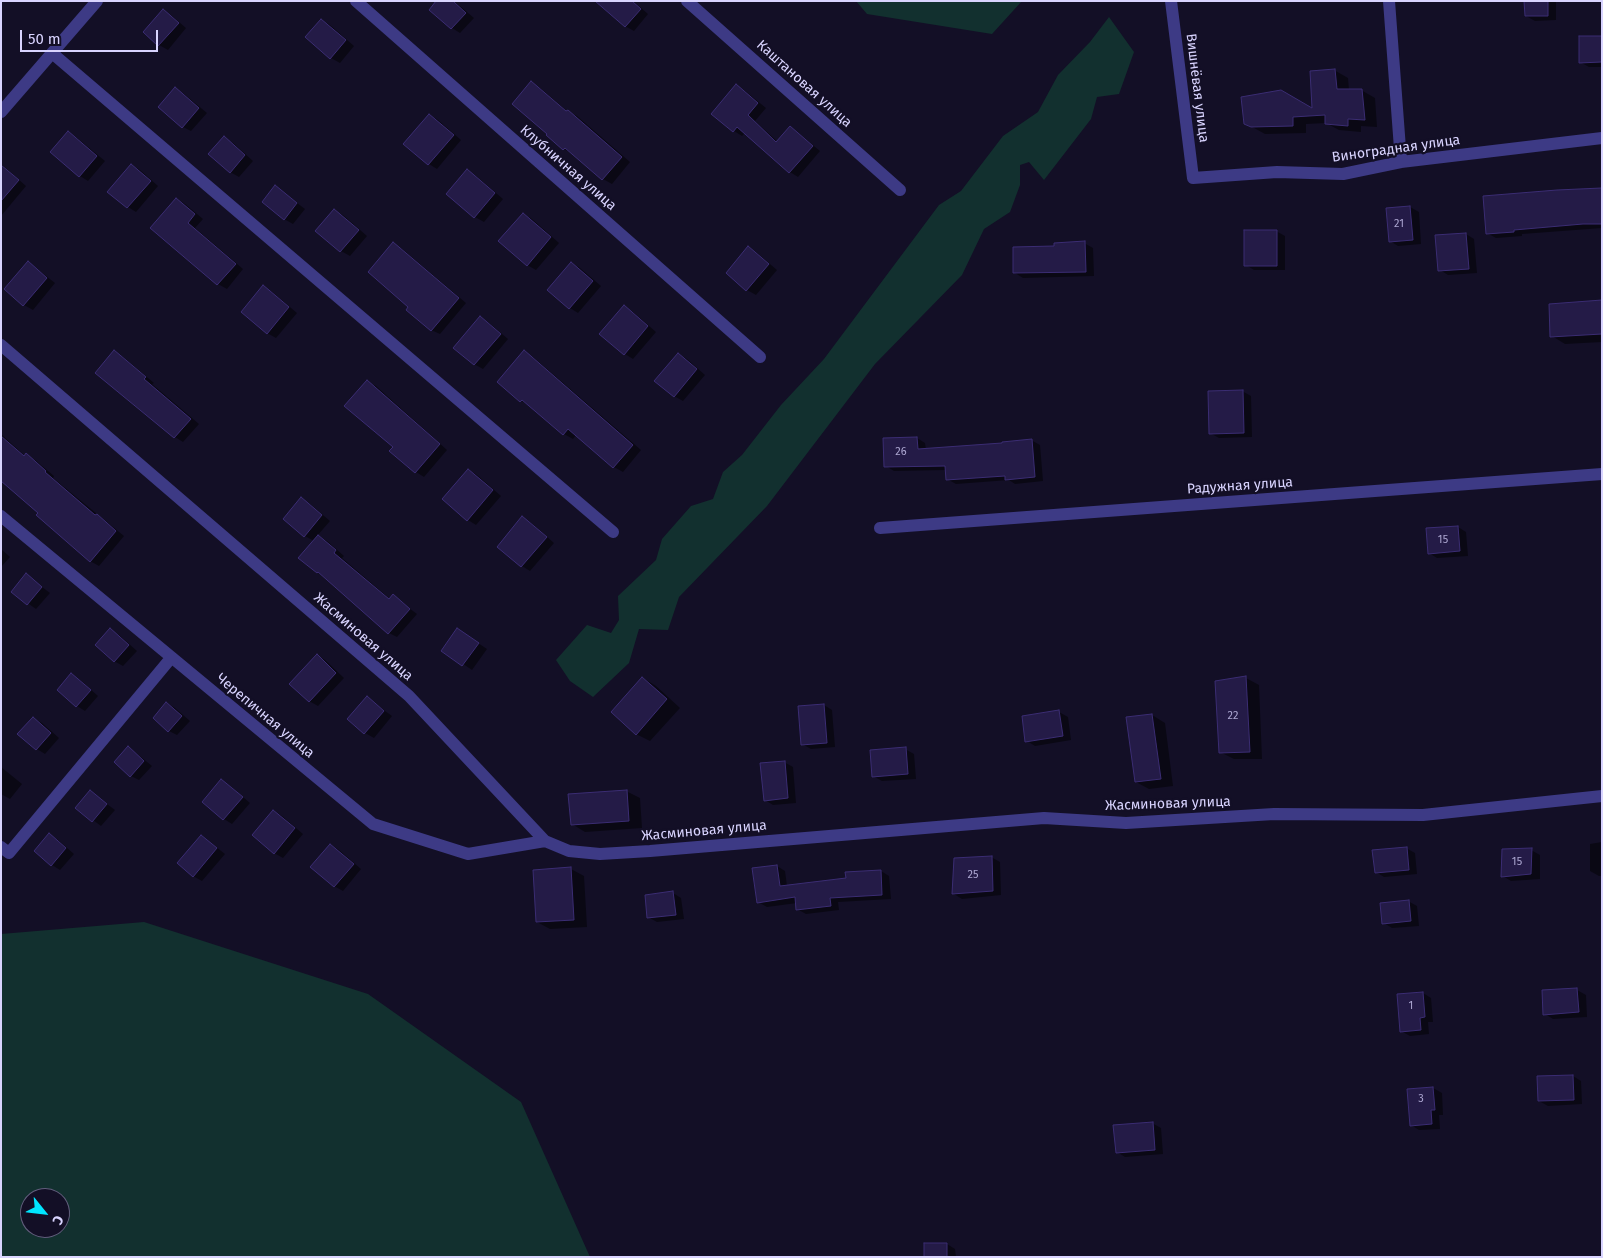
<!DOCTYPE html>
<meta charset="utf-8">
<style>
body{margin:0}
#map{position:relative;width:1603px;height:1258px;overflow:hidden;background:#130f26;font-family:"Fira Sans",sans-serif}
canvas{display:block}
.frame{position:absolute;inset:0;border:2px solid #d9d4ff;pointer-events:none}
.north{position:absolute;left:20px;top:1188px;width:50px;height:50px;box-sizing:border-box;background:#130f26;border:1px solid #625e7d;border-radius:50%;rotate:119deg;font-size:14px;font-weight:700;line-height:20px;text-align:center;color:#d9d4ff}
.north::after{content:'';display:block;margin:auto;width:18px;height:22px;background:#00e5ff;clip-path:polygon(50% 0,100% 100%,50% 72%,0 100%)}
.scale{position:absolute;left:20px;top:30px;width:138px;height:22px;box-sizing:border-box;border:2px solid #d9d4ff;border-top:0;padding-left:6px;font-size:15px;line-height:18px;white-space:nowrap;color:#d9d4ff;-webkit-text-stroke:4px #130f26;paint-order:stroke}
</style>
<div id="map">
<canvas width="1603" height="1258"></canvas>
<div class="frame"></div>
<div class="north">С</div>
<div class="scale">50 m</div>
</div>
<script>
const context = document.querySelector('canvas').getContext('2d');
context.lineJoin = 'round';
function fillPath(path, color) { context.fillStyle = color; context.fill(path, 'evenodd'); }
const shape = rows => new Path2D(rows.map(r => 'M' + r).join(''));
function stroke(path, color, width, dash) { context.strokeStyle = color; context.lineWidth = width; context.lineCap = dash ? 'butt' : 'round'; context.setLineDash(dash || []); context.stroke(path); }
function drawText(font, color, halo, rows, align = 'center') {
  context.font = font + ' "Fira Sans",sans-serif'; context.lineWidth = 4.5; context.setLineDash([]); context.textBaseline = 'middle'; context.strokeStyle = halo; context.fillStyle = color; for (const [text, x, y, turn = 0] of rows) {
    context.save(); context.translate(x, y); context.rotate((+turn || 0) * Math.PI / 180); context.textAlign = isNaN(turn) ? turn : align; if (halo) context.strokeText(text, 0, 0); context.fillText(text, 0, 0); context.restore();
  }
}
fillPath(shape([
 [856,1,1022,1,992,34,867,14],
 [1109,17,1134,52,1119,94,1097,97,1091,119,1044,180,1029,162,1020,165,1020,185,1010,212,984,229,962,275,875,364,767,506,679,597,668,630,639,629,629,663,593,697,570,681,556,660,587,625,611,633,619,620,618,596,656,560,662,539,691,506,713,499,723,472,742,455,781,405,824,359,939,205,961,191,1003,136,1038,112,1058,75,1090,42],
 [144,922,368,994,521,1102,590,1257,1,1257,1,934],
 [30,1198,60,1198,60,1228,30,1228]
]), '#12302f');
fillPath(shape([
 [438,1,454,1,474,18,460,33,452,28,431,9],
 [600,1,633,1,648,14,634,31,625,26],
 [1525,1,1556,1,1556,20,1535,21,1526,16],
 [163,11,172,16,186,28,168,50,159,45,145,32],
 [321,20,330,25,354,46,340,63,331,58,307,37],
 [1602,37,1602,67,1589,67,1580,62],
 [1334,70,1348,78,1349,90,1361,90,1375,98,1377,127,1361,126,1361,132,1339,130,1326,123,1306,124,1306,133,1265,134,1245,123,1313,110],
 [531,83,540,88,568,112,577,116,630,162,612,184,603,179,573,154,564,149,548,135],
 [736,86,745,91,766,108,755,121,778,142,790,128,798,133,820,151,798,177,790,172,745,133,742,136,734,131,713,114],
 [175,89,184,94,207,113,191,131,183,127],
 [429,115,438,120,461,140,437,169,429,164],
 [69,133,77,138,105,161,88,181,80,176],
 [224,138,233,143,253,161,239,177,230,172],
 [1,164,26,186,1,216],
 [131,165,140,170,158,186,136,212,128,207,109,192],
 [467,171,476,176,503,199,484,222,475,217,448,194],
 [276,187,305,209,293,224,284,219],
 [1602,190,1602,228,1522,234,1522,236,1496,238,1487,233],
 [177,199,185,204,203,219,195,228,243,269,227,289,218,284,152,228],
 [1410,207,1419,212,1421,244,1398,246,1390,241],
 [334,211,343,215,367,236,350,256,341,251,317,231],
 [523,214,532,219,559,243,536,270,527,265],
 [1276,231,1285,236,1285,270,1254,270,1246,265],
 [1466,234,1474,239,1477,273,1448,275,1440,270],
 [1084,243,1093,248,1094,276,1023,278,1015,273,1055,247],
 [393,244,402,249,466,303,440,334,431,330,410,307],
 [749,248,757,253,777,270,756,295,747,290,727,273],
 [28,262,55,283,33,310,24,305,5,289],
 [571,263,580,268,601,286,578,313,570,308,549,290],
 [264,287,272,292,297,313,276,338,267,333],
 [1602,302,1602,342,1565,344,1552,336],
 [624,307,633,312,656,332,633,359,625,354],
 [481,318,489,323,508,339,483,369,474,364],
 [115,352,123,357,154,383,152,384,199,424,183,442,175,437,97,373],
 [524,352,533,357,641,450,623,472,614,467,576,435,573,439,564,434,530,405,521,401,498,382],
 [678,354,687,359,705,375,683,401,674,396],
 [367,382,376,386,447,450,424,477,416,472,394,447],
 [1242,391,1251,396,1252,437,1219,438,1210,433],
 [1,434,25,456,35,460,54,476,53,478,124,536,99,566,90,561,40,512,1,480],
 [917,438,925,443,926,450,1003,445,1031,440,1040,445,1043,481,1015,484,1009,480,956,484,947,479,947,470,894,471,886,466],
 [468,470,477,475,501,496,476,525,468,520],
 [302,499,310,504,330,521,317,536,327,541,344,556,342,558,390,599,393,596,417,614,397,637,389,633,326,577,317,572,314,541,305,536],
 [523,518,531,523,554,543,530,571,522,566,498,546],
 [1458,527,1466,532,1468,556,1437,558,1429,553],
 [1,549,10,557,1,567],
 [26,575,50,593,36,609,12,592],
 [111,630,119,635,137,651,123,666,114,661],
 [466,635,487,649,472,670,443,650],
 [317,655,325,660,344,678,318,706,309,701],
 [71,675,80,680,98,696,85,711,77,706],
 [643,678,656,686,680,708,650,741,636,734],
 [1246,678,1259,685,1262,759,1234,759,1220,752,1216,682],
 [367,698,392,716,374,738,365,733],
 [167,703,175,708,190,721,177,735,169,731],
 [824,705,832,710,835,747,811,749,802,744],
 [1059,712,1068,717,1071,740,1035,746,1027,741],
 [1152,715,1165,723,1173,786,1149,789,1136,782],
 [33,718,42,723,59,738,45,754,37,749,19,734],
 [128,748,136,753,152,766,139,780,131,776],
 [905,749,914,754,916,779,882,781,873,776],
 [784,762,793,767,796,803,773,805,765,800],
 [1,767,22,784,10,799,1,794],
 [222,781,230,786,250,803,232,824,224,819],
 [626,791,640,798,642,828,585,832,572,824],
 [91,792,115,810,101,826,77,808],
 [274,811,282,816,303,834,283,858,274,853],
 [50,835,58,840,74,854,60,870,52,865],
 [202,836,225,854,202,881,193,876],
 [1602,842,1602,876,1599,876,1590,871,1590,844],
 [331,845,339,850,361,869,343,891,334,886],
 [1406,848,1415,853,1417,874,1384,877,1376,872],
 [1531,850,1540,855,1540,879,1511,881,1503,876],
 [991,857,1000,862,1001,895,962,899,954,894],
 [777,866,785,871,787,886,847,879,881,871,889,876,891,899,838,902,839,910,806,914,797,909,797,903,767,907,758,902],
 [571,869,584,876,587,927,550,929,537,922],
 [673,893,681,898,684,919,657,922,648,917],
 [1408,901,1417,906,1419,926,1392,928,1384,923],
 [1577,990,1586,995,1587,1017,1553,1019,1545,1014],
 [1423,993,1431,998,1433,1022,1428,1022,1429,1034,1410,1036,1401,1031],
 [1573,1076,1581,1081,1582,1104,1548,1106,1539,1101],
 [1433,1088,1442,1093,1443,1115,1439,1115,1440,1129,1419,1130,1411,1125,1409,1090],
 [1152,1123,1161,1128,1163,1154,1125,1157,1117,1152],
 [947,1244,955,1249,956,1257,925,1257]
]), '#0007');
const building = shape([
 [436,1,453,1,466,13,451,29,429,10,436,1],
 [595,1,632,1,641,9,625,27,595,1],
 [1524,1,1548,1,1548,16,1525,16,1524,1],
 [163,9,179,23,158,46,143,32,163,9],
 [321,19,346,40,330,59,305,37,321,19],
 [1579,36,1602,36,1602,62,1579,63,1579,36],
 [1335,69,1337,89,1362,89,1365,120,1348,119,1348,126,1325,124,1325,115,1293,117,1293,126,1251,127,1244,124,1241,97,1281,90,1312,108,1310,71,1335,69],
 [531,81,566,111,568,110,622,157,602,180,565,148,563,150,546,135,547,134,512,104,531,81],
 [736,84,758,103,748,115,776,142,790,126,813,146,789,173,737,127,733,132,711,114,736,84],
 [175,87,199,108,182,128,158,107,175,87],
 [429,114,454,135,428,165,403,144,429,114],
 [68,131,97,156,79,177,50,152,68,131],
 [224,136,245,155,230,173,208,154,224,136],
 [131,164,151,181,127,208,107,192,131,164],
 [1,165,19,180,1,201,1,165],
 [467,169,495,193,474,218,446,194,467,169],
 [275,185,297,203,284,220,262,202,275,185],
 [1602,188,1602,224,1583,224,1514,230,1514,232,1486,234,1483,196,1557,190,1602,188],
 [176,198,195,214,188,223,236,264,217,285,150,228,176,198],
 [1410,206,1413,240,1389,242,1386,208,1410,206],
 [334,209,359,230,340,252,315,231,334,209],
 [523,213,551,237,527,266,498,241,523,213],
 [1244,230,1277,230,1277,266,1244,266,1244,230],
 [1466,233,1469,269,1438,271,1435,235,1466,233],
 [1085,241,1086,272,1013,273,1013,247,1054,246,1054,243,1085,241],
 [393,242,459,298,431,331,406,310,408,307,368,272,393,242],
 [748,246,769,264,746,291,726,273,748,246],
 [28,261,47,278,23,306,4,289,28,261],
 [571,262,593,281,569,309,547,290,571,262],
 [263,285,289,307,267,334,241,312,263,285],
 [1602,300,1602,334,1550,337,1549,304,1602,300],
 [624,305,648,326,624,355,599,334,624,305],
 [480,316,501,334,474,365,453,348,480,316],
 [114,350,146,377,144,379,191,419,174,438,95,373,114,350],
 [524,350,633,445,613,468,568,429,563,435,522,400,520,402,497,382,524,350],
 [678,353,697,369,674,397,654,381,678,353],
 [367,380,440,444,415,473,389,451,393,447,344,406,367,380],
 [1243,390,1244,433,1209,434,1208,391,1243,390],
 [1,436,24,456,26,453,46,471,45,472,95,515,97,514,116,531,90,562,36,515,38,513,1,481,1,436],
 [917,437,918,449,1002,443,1002,442,1032,439,1035,477,1005,480,1005,476,946,480,945,466,884,467,883,438,917,437],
 [468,469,493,490,467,521,442,499,468,469],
 [301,497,322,515,304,537,283,519,301,497],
 [522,516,547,537,521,567,497,547,522,516],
 [1458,526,1460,551,1428,554,1426,528,1458,526],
 [318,535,336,550,334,553,389,599,393,594,410,609,388,634,318,572,317,573,298,558,318,535],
 [26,573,42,587,27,605,11,592,26,573],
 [110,628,129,645,114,662,95,645,110,628],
 [457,628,479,643,462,666,441,651,457,628],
 [317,654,336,673,309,702,289,684,317,654],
 [71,673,91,690,76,707,57,690,71,673],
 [1246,676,1250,752,1219,753,1215,681,1246,676],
 [642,677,667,699,636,735,611,712,642,677],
 [367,696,384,711,364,734,347,719,367,696],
 [166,702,182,716,168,732,153,718,166,702],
 [824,704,827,743,801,745,798,706,824,704],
 [1059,710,1063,736,1025,742,1022,716,1059,710],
 [1152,714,1161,779,1135,782,1126,717,1152,714],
 [33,717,51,733,36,750,17,734,33,717],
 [128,746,144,761,130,777,114,762,128,746],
 [906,747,908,774,872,777,870,750,906,747],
 [785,761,788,798,764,801,760,763,785,761],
 [221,779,243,797,223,820,202,802,221,779],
 [90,790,107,804,92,822,75,808,90,790],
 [627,790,629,821,571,825,568,794,627,790],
 [273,810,295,828,274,854,252,835,273,810],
 [49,833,66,848,51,866,34,851,49,833],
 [201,835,217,848,193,877,177,863,201,835],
 [330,844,354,864,334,887,310,867,330,844],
 [1407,847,1409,870,1375,873,1372,850,1407,847],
 [1532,848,1531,874,1501,877,1502,849,1532,848],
 [992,856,993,891,952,894,954,858,992,856],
 [777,865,780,886,846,878,845,872,881,870,882,895,830,898,831,906,796,910,795,897,757,903,752,868,777,865],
 [571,867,574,920,536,922,533,870,571,867],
 [673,891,676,915,647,918,645,895,673,891],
 [1409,900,1411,921,1382,924,1380,903,1409,900],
 [1577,988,1579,1012,1543,1015,1542,990,1577,988],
 [1423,992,1425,1017,1420,1018,1421,1030,1400,1032,1397,994,1423,992],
 [1573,1075,1574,1100,1538,1101,1537,1076,1573,1075],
 [1433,1087,1435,1110,1431,1110,1432,1124,1410,1126,1407,1089,1433,1087],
 [1153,1122,1155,1150,1116,1153,1113,1125,1153,1122],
 [924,1243,947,1243,947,1257,924,1257,924,1243]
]);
fillPath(building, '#241b47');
stroke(building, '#3b2d73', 1);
stroke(shape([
 [356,1,760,357],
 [687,1,900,190],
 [1171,1,1193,178,1277,172,1343,174,1401,162,1602,138],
 [1389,1,1401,162],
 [52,53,613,532],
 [1,112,97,1],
 [1,345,409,696,545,841,569,851,600,854,650,851,1044,818,1126,823,1274,814,1423,815,1602,796],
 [1,516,373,824,468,854,545,841],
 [880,528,1602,474],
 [1,847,9,853,171,658]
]), '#3d3a85', 12);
drawText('11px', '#aca6d1', null, [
 ["21",1399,224],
 ["26",901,452],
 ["15",1443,540],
 ["22",1233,716],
 ["15",1517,862],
 ["25",973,875],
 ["1",1411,1006],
 ["3",1421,1099]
]);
drawText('14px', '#d9d4ff', '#130f26', [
 ["Каштановая улица",804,84,42],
 ["Вишнёвая улица",1197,88,83],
 ["Виноградная улица",1396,149,-8],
 ["Клубничная улица",568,168,41],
 ["Радужная улица",1240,486,-4],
 ["Жасминовая улица",363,637,41],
 ["Черепичная улица",265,716,40],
 ["Жасминовая улица",1168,804,-2],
 ["Жасминовая улица",704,831,-5]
]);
</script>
